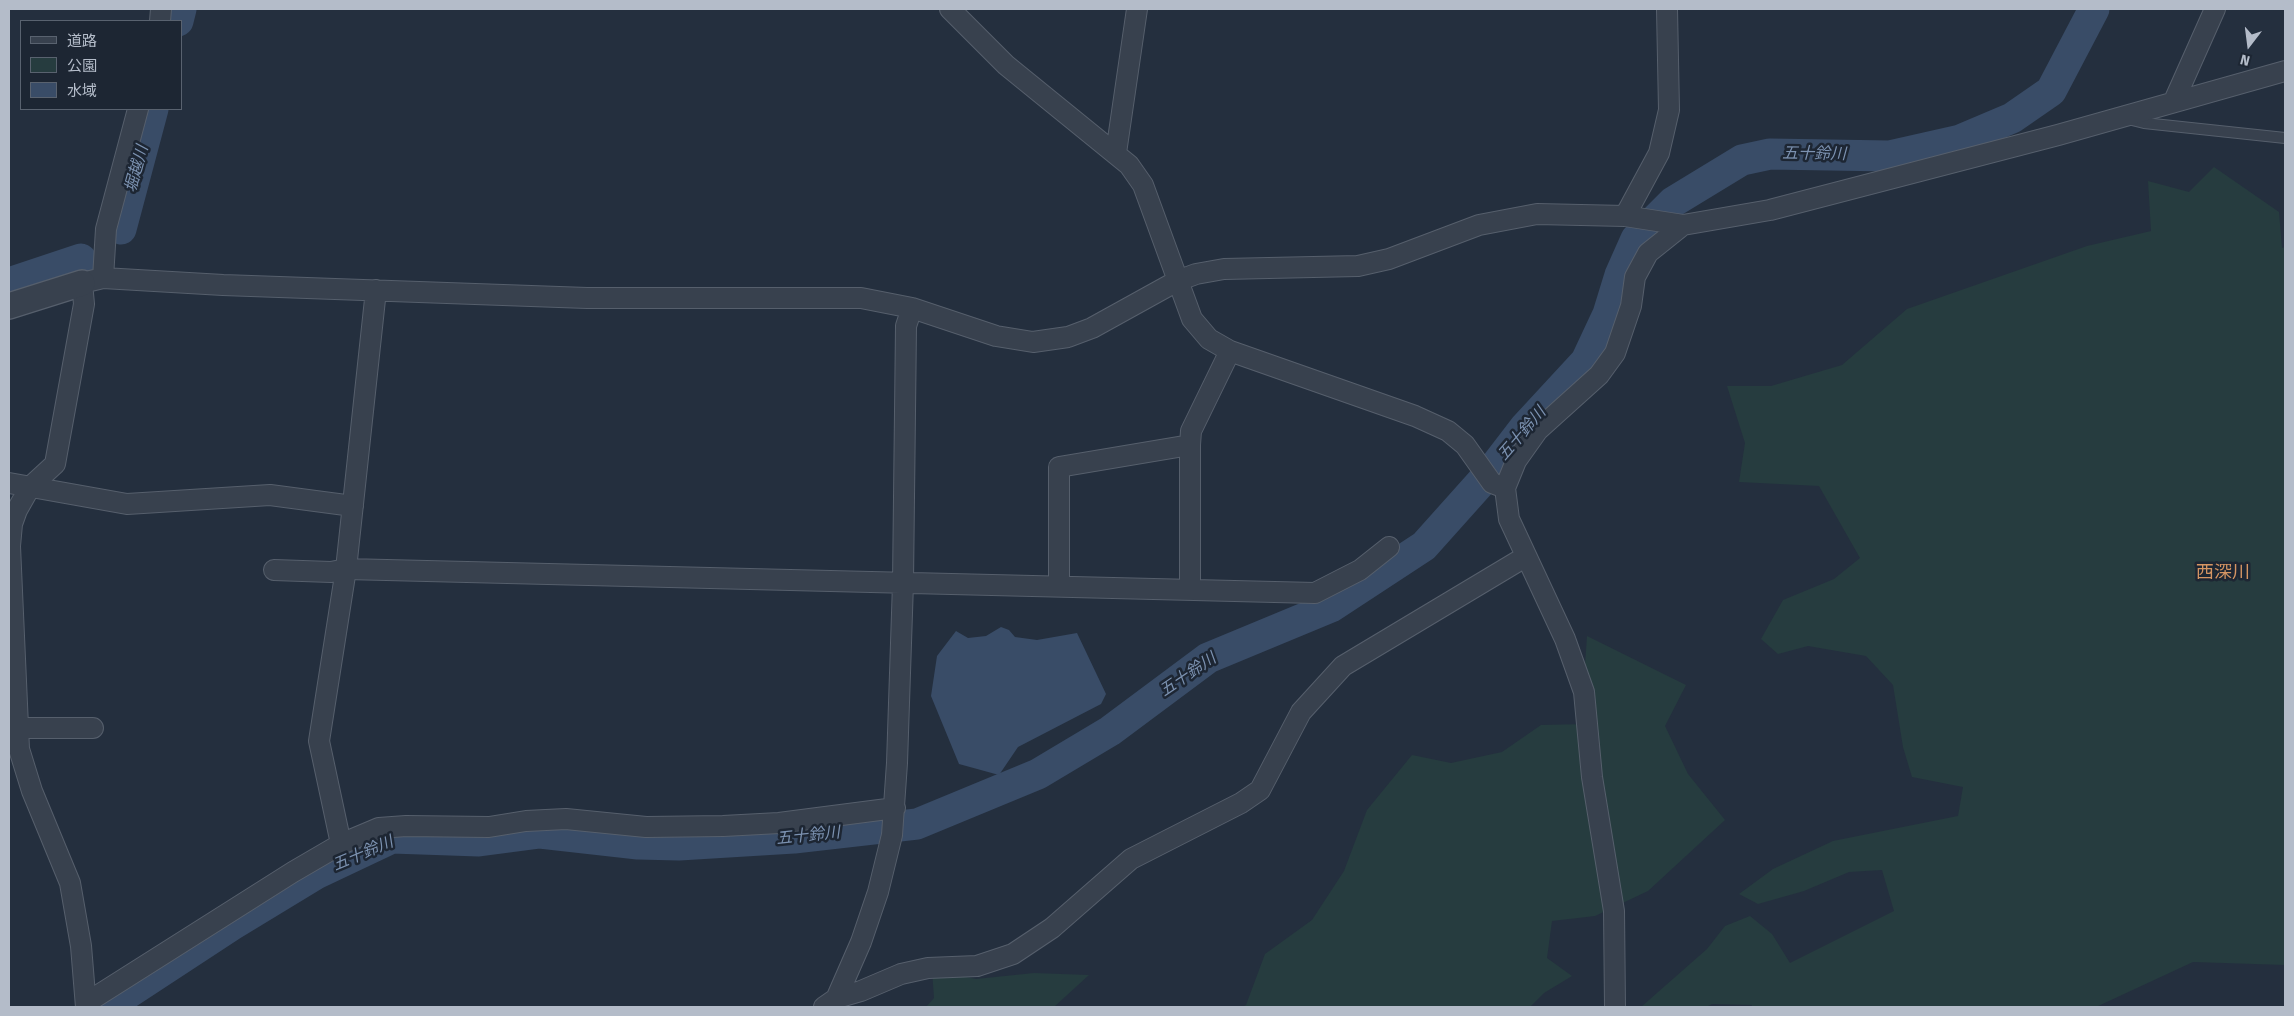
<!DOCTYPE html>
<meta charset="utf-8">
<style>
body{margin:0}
#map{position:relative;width:2294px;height:1016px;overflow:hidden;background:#242f3e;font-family:"Fira Sans","Noto Sans JP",sans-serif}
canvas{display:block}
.frame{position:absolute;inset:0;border:10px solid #b4bcc9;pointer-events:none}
.legend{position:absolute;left:20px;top:20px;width:162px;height:90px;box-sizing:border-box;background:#1d2633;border:1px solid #59626f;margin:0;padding:6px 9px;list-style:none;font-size:15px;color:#b4bcc9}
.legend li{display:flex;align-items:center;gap:10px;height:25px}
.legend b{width:25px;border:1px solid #59626f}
.north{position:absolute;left:2224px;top:20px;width:50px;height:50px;-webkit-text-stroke:4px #1d2633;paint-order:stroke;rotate:195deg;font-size:14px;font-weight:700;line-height:20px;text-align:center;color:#b4bcc9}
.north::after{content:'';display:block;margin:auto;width:18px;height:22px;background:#b4bcc9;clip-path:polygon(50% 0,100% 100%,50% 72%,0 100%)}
</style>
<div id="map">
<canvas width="2294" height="1016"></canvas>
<div class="frame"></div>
<ul class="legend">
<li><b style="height:6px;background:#38414e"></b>道路</li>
<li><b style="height:14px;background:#263c3f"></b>公園</li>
<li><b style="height:14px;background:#394c67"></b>水域</li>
</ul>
<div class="north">N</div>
</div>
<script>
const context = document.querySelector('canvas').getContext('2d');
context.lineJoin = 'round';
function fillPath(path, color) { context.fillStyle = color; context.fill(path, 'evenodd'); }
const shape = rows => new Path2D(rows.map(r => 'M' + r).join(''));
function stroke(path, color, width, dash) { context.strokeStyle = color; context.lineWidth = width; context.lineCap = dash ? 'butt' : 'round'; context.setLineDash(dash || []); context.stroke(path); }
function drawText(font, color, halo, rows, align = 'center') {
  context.font = font + ' "Fira Sans","Noto Sans JP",sans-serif'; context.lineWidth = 5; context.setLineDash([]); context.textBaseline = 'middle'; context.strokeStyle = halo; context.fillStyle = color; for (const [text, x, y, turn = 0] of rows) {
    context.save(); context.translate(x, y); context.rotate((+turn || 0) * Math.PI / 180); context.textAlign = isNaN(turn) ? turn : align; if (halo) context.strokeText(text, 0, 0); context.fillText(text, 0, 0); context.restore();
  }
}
fillPath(shape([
 [2214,167,2279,212,2282,248,2285,247,2285,965,2193,962,2096,1007,1751,1007,1752,1005,1712,1004,1706,1007,1641,1007,1707,949,1725,926,1750,916,1772,934,1790,963,1894,911,1882,870,1849,872,1804,891,1758,904,1739,894,1773,869,1833,841,1958,816,1963,787,1912,777,1903,747,1893,685,1866,656,1808,646,1778,654,1761,639,1783,600,1834,579,1860,558,1819,486,1739,482,1745,443,1727,386,1771,386,1842,365,1907,309,2087,246,2151,231,2148,181,2189,192],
 [1587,636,1686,685,1665,726,1688,774,1725,820,1648,891,1595,916,1552,921,1547,958,1572,976,1544,993,1530,1007,1242,1007,1246,1005,1265,954,1312,920,1344,871,1367,810,1412,755,1451,763,1502,752,1541,725,1587,724,1584,680],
 [932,970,976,979,1034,973,1089,975,1054,1007,926,1007,934,998]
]), '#263c3f');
fillPath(shape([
 [1001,627,1009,630,1015,637,1037,640,1077,633,1106,694,1101,704,1018,747,999,775,959,764,931,696,937,656,956,631,968,638,986,636]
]), '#394c67');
stroke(shape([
 [178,21,181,9],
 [121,229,153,109],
 [9,283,81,259],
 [107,1007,232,925,316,874,392,838,479,841,540,833,638,844,679,845,794,838,917,824,1038,774,1110,731,1208,658,1331,607,1424,546,1492,470,1525,427,1586,361,1608,314,1620,275,1636,239,1673,202,1742,160,1770,154,1889,156,1960,140,2012,118,2051,91,2094,9]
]), '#394c67', 31);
const service = shape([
 [2128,119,2144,123,2285,138]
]);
const minor = shape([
 [950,9,1006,65,1129,165,1143,185,1192,319,1209,339,1230,351,1415,416,1448,431,1465,445,1492,483,1505,488],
 [160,21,161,9],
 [2174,101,2215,9],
 [1116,153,1137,9],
 [1625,216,1659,153,1669,110,1667,9],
 [103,278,106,229,138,109],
 [1190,445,1191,431,1230,351],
 [9,483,127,504,270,495,353,506],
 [274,570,331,572,346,569,1315,593,1360,570,1389,547],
 [1059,586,1059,467,1190,445,1190,589],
 [9,728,93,728],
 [341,844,319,741,346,569,376,290],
 [86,1003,293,872,341,844,379,828,406,826,489,827,526,821,566,819,646,827,723,826,779,823,895,808],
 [833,1006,861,942,878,892,892,835,897,763,903,583,906,326,912,308],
 [86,1007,81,946,70,883,32,791,19,749,10,546,12,524,17,510,30,487,55,464,84,304,82,283,103,278,223,285,587,298,861,298,912,308,996,336,1033,342,1068,337,1092,328,1177,281,1196,274,1224,269,1358,266,1389,259,1479,225,1537,214,1625,216,1683,225,1770,210,2058,135,2285,71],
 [824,1007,837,998,861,991,901,974,928,968,977,966,1013,954,1052,928,1131,859,1241,803,1260,790,1301,712,1343,666,1525,557],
 [1615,1007,1614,911,1592,777,1584,692,1565,639,1509,519,1505,488,1516,461,1538,430,1599,375,1615,353,1631,306,1635,277,1648,253,1683,225]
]);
const tertiary = shape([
 [9,306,82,283]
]);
stroke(service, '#565f6c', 12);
stroke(minor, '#565f6c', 22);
stroke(tertiary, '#565f6c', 28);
stroke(service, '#38414e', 10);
stroke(minor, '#38414e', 20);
stroke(tertiary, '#38414e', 25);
drawText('italic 16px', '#7c92b1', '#1d2633', [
 ["五十鈴川",1814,154,1],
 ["堀越川",137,169,-75],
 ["五十鈴川",1522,434,-49],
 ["五十鈴川",1188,675,-34],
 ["五十鈴川",808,836,-6],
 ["五十鈴川",363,854,-23]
]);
drawText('18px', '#d59563', '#1d2633', [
 ["西深川",2223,573]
]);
</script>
